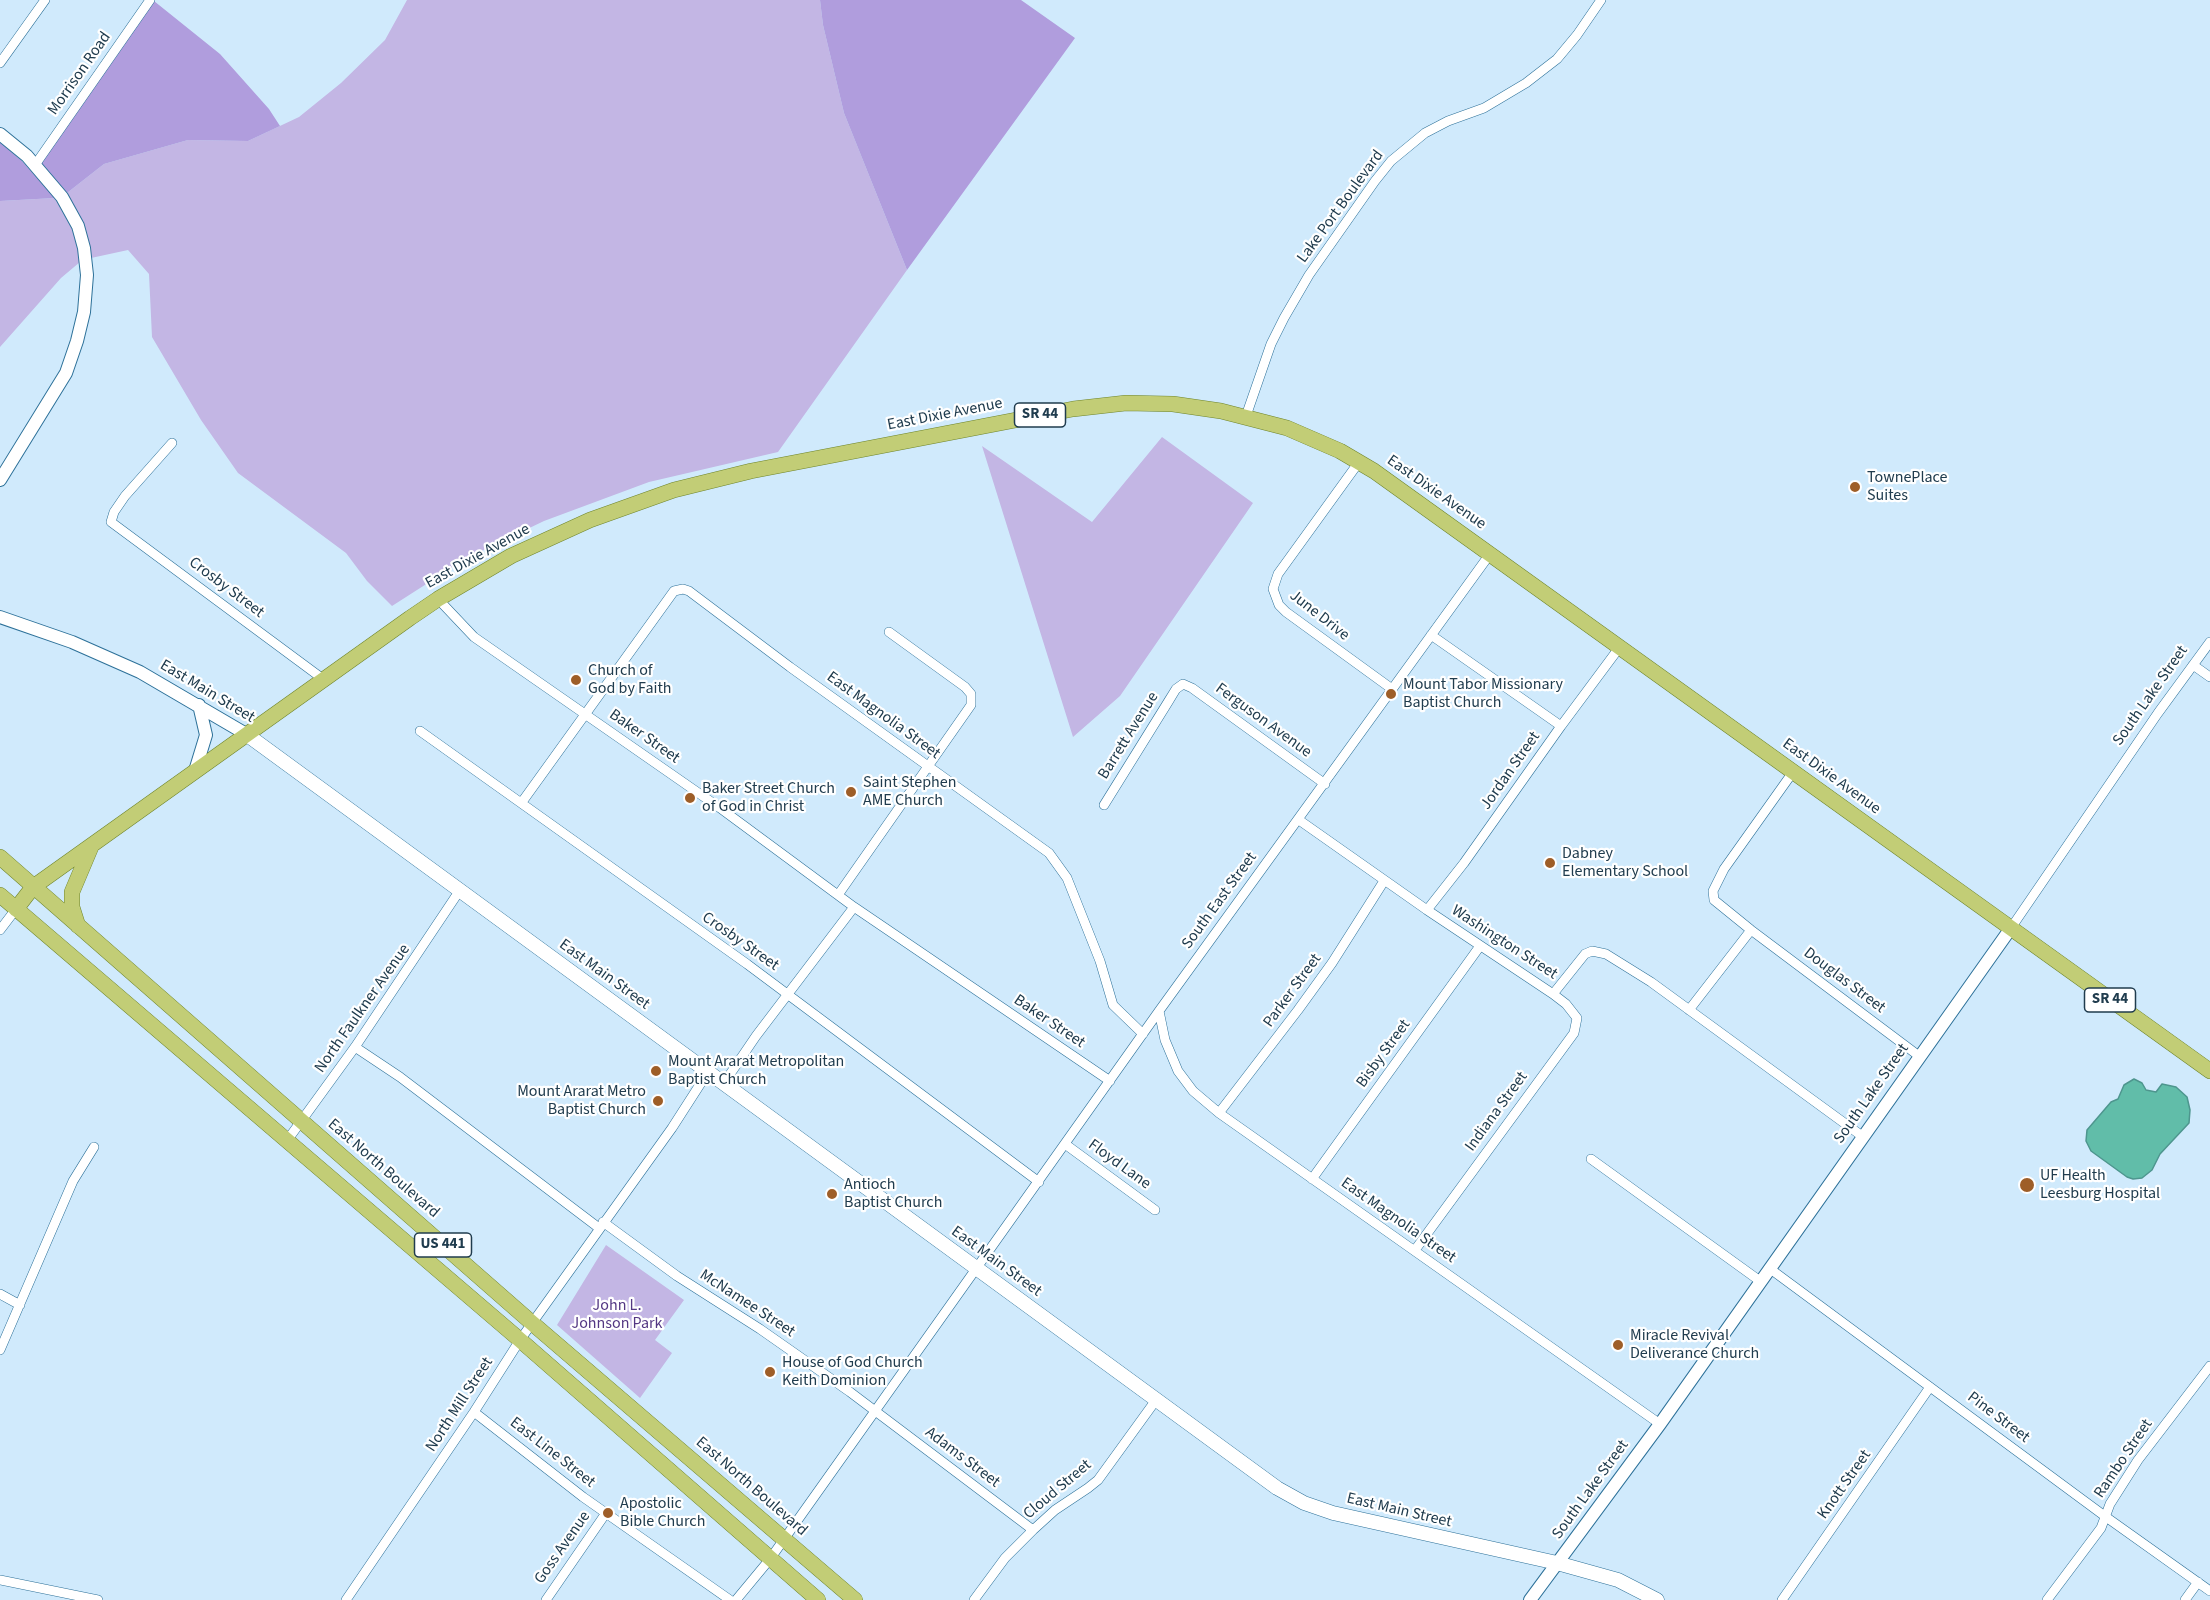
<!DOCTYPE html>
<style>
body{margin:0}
canvas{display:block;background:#d0eafc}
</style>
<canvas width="2210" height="1600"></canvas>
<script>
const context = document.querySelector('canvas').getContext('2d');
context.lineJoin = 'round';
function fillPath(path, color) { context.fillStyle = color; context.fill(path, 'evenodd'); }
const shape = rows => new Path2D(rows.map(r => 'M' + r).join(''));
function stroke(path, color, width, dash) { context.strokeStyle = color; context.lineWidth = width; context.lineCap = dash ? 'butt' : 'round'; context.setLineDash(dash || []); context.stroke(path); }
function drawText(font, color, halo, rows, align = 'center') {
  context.font = font + ' "Source Sans 3",sans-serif'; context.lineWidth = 4.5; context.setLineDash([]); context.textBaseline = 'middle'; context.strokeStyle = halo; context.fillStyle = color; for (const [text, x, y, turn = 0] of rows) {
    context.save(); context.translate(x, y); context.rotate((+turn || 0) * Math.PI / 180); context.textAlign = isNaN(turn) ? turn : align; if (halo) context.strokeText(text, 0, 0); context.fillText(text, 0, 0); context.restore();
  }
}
fillPath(shape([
 [407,0,820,0,823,25,844,113,907,270,778,452,649,482,544,521,467,558,392,606,367,581,346,553,238,473,201,420,152,337,149,274,128,250,91,258,90,247,83,223,67,193,104,164,188,140,248,141,299,117,341,83,385,40],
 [55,198,72,229,79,251,80,262,61,278,0,347,0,201],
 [1162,437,1253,503,1120,696,1073,737,982,446,1092,522],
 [606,1245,684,1300,655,1340,672,1353,640,1398,557,1325]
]), '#c3b6e4');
fillPath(shape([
 [820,0,1021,0,1075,38,907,270,844,113,823,25],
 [154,1,220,54,269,109,280,126,248,141,188,140,104,164,67,193,36,157],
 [0,142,22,161,55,198,0,201]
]), '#b09ddd');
const water = shape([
 [2134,1079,2142,1083,2146,1090,2156,1092,2162,1084,2176,1087,2187,1097,2190,1110,2189,1123,2160,1154,2152,1170,2142,1178,2133,1179,2127,1177,2091,1151,2086,1141,2087,1130,2111,1102,2118,1099,2124,1085,2134,1079]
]);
fillPath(water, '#61bda9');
stroke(water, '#4e968e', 1.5);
const minor = shape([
 [0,63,45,0],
 [35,165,150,0],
 [1246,416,1271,344,1284,318,1309,275,1375,181,1391,161,1425,133,1448,121,1484,108,1526,83,1557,59,1577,35,1601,0],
 [172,443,125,496,114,512,111,522,323,679],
 [1359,462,1278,574,1273,589,1279,605,1286,612,1392,689],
 [438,599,474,637,720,808,854,907,1110,1081],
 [1431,635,1561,726],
 [2193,665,2210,677],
 [420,731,747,964,1039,1182],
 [1793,772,1724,869,1713,891,1714,900,1751,930,1919,1056],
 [522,802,674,591,683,589,689,591,790,667,1049,853,1067,878,1100,961,1113,1005,1143,1034],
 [1104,805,1168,702,1176,689,1183,684,1192,688,1325,784],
 [1299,820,1427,910,1553,994,1566,1004,1577,1018,1574,1033,1415,1250],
 [838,895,971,705,971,694,965,687,889,632],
 [1427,910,1464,863,1561,726,1619,648],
 [2011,928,2158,713,2210,642],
 [0,930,16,909],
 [1553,994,1585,954,1592,951,1606,954,1651,982,1862,1136],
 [1689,1010,1751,930],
 [1159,1011,1165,1040,1178,1071,1193,1091,1219,1113,1660,1424],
 [355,1047,400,1077,599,1228],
 [724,1083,756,1036,854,907],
 [1219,1113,1298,1010,1332,963,1384,881],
 [286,1142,355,1047,460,890],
 [1065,1144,1155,1210],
 [1591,1159,1760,1281],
 [1312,1179,1480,946],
 [603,1222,677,1276,760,1329,850,1392,1033,1530],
 [1769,1268,2106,1517,2210,1591],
 [0,1294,20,1305],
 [0,1350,73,1181,94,1147],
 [474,1412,583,1497,730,1600],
 [0,1580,98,1600],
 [346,1600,474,1412,520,1340,672,1128,708,1072],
 [546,1600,606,1513],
 [736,1600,770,1559,1159,1011,1490,554],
 [974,1600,1005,1558,1033,1530,1055,1510,1088,1488,1098,1480,1156,1400],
 [1782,1600,1930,1387],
 [2047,1600,2101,1528,2110,1504,2138,1460,2210,1366],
 [2185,1600,2198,1582]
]);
const tertiary = shape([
 [0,134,27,156,62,197,78,226,84,248,87,275,84,312,77,341,66,373,0,480],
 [0,617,72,642,140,672,246,734],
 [195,771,206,735,199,705],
 [1530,1600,1660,1424,2011,928]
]);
const secondary = shape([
 [246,734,1277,1488,1304,1503,1333,1513,1557,1563,1618,1580,1657,1600]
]);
const primary = shape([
 [0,857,532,1323,855,1600],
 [0,895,520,1340,818,1600],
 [16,909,33,887,410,618,438,599,511,556,590,520,674,490,751,471,1073,409,1126,403,1173,404,1221,411,1287,428,1340,451,1374,471,2210,1071],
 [78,926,72,907,72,892,91,847]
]);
stroke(minor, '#2d7199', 10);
stroke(tertiary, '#2d7199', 14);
stroke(secondary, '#2d7199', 15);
stroke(primary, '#6f852c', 16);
stroke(minor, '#fff', 9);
stroke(tertiary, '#fff', 12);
stroke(secondary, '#fff', 14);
stroke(primary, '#c2cd76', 15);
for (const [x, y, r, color] of [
 [1855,487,6,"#9e5e28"],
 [576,680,6,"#9e5e28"],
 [1391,694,6,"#9e5e28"],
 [851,792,6,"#9e5e28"],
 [690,798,6,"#9e5e28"],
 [1550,863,6,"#9e5e28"],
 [656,1071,6,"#9e5e28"],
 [658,1101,6,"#9e5e28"],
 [2027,1185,8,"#9e5e28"],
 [832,1194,6,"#9e5e28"],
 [1618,1345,6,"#9e5e28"],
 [770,1372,6,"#9e5e28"],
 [608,1513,6,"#9e5e28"]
]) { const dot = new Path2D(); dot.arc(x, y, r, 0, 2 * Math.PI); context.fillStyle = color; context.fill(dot); stroke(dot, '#fff', 2); }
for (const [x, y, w] of [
 [1040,415,51],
 [2110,1000,51],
 [443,1245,57]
]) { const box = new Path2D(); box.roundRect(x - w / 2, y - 12, w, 24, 4.5); context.fillStyle = '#fff'; context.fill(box); stroke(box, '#203c4e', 1.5); }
drawText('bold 15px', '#203c4e', null, [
 ["SR 44",1040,415],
 ["SR 44",2110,1000],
 ["US 441",443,1245]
]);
drawText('16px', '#203c4e', '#fff', [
 ["Morrison Road",80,74,-55],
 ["Lake Port Boulevard",1341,207,-54],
 ["East Dixie Avenue",945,415,-11],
 ["East Dixie Avenue",1436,493,35],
 ["East Dixie Avenue",478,557,-29],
 ["Crosby Street",226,588,37],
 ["June Drive",1319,616,38],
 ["East Main Street",207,692,31],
 ["South Lake Street",2151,696,-55],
 ["East Magnolia Street",883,716,36],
 ["Ferguson Avenue",1263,721,36],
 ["Barrett Avenue",1129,736,-58],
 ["Baker Street",644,737,35],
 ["Jordan Street",1511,771,-55],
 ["East Dixie Avenue",1831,777,36],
 ["South East Street",1220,901,-54],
 ["Crosby Street",740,942,35],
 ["Washington Street",1504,943,33],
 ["East Main Street",604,975,36],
 ["Douglas Street",1844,981,37],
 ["Parker Street",1293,991,-54],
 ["North Faulkner Avenue",363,1009,-55],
 ["Baker Street",1049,1022,34],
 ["Bisby Street",1384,1054,-54],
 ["South Lake Street",1872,1094,-55],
 ["Indiana Street",1497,1112,-54],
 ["Floyd Lane",1119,1165,36],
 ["East North Boulevard",383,1169,41],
 ["East Magnolia Street",1398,1221,35],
 ["East Main Street",996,1262,36],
 ["McNamee Street",747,1304,33],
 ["North Mill Street",460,1405,-57],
 ["Pine Street",1998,1418,37],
 ["East Line Street",552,1453,38],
 ["Adams Street",962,1458,37],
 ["Rambo Street",2124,1459,-56],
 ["Knott Street",1845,1485,-55],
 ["East North Boulevard",751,1487,41],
 ["Cloud Street",1058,1490,-40],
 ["South Lake Street",1591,1490,-54],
 ["East Main Street",1399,1511,13],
 ["Goss Avenue",563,1548,-55]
]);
drawText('16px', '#203c4e', '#fff', [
 ["TownePlace",1867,478],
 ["Suites",1867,496],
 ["Church of",588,671],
 ["God by Faith",588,689],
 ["Mount Tabor Missionary",1403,685],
 ["Baptist Church",1403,703],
 ["Saint Stephen",863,783],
 ["AME Church",863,801],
 ["Baker Street Church",702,789],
 ["of God in Christ",702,807],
 ["Dabney",1562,854],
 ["Elementary School",1562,872],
 ["Mount Ararat Metropolitan",668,1062],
 ["Baptist Church",668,1080],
 ["Mount Ararat Metro",646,1092,"right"],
 ["Baptist Church",646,1110,"right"],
 ["UF Health",2040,1176],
 ["Leesburg Hospital",2040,1194],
 ["Antioch",844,1185],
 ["Baptist Church",844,1203],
 ["Miracle Revival",1630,1336],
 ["Deliverance Church",1630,1354],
 ["House of God Church",782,1363],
 ["Keith Dominion",782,1381],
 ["Apostolic",620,1504],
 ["Bible Church",620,1522]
], 'left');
drawText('16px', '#533783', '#fff', [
 ["John L.",617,1306],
 ["Johnson Park",617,1324]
]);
</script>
